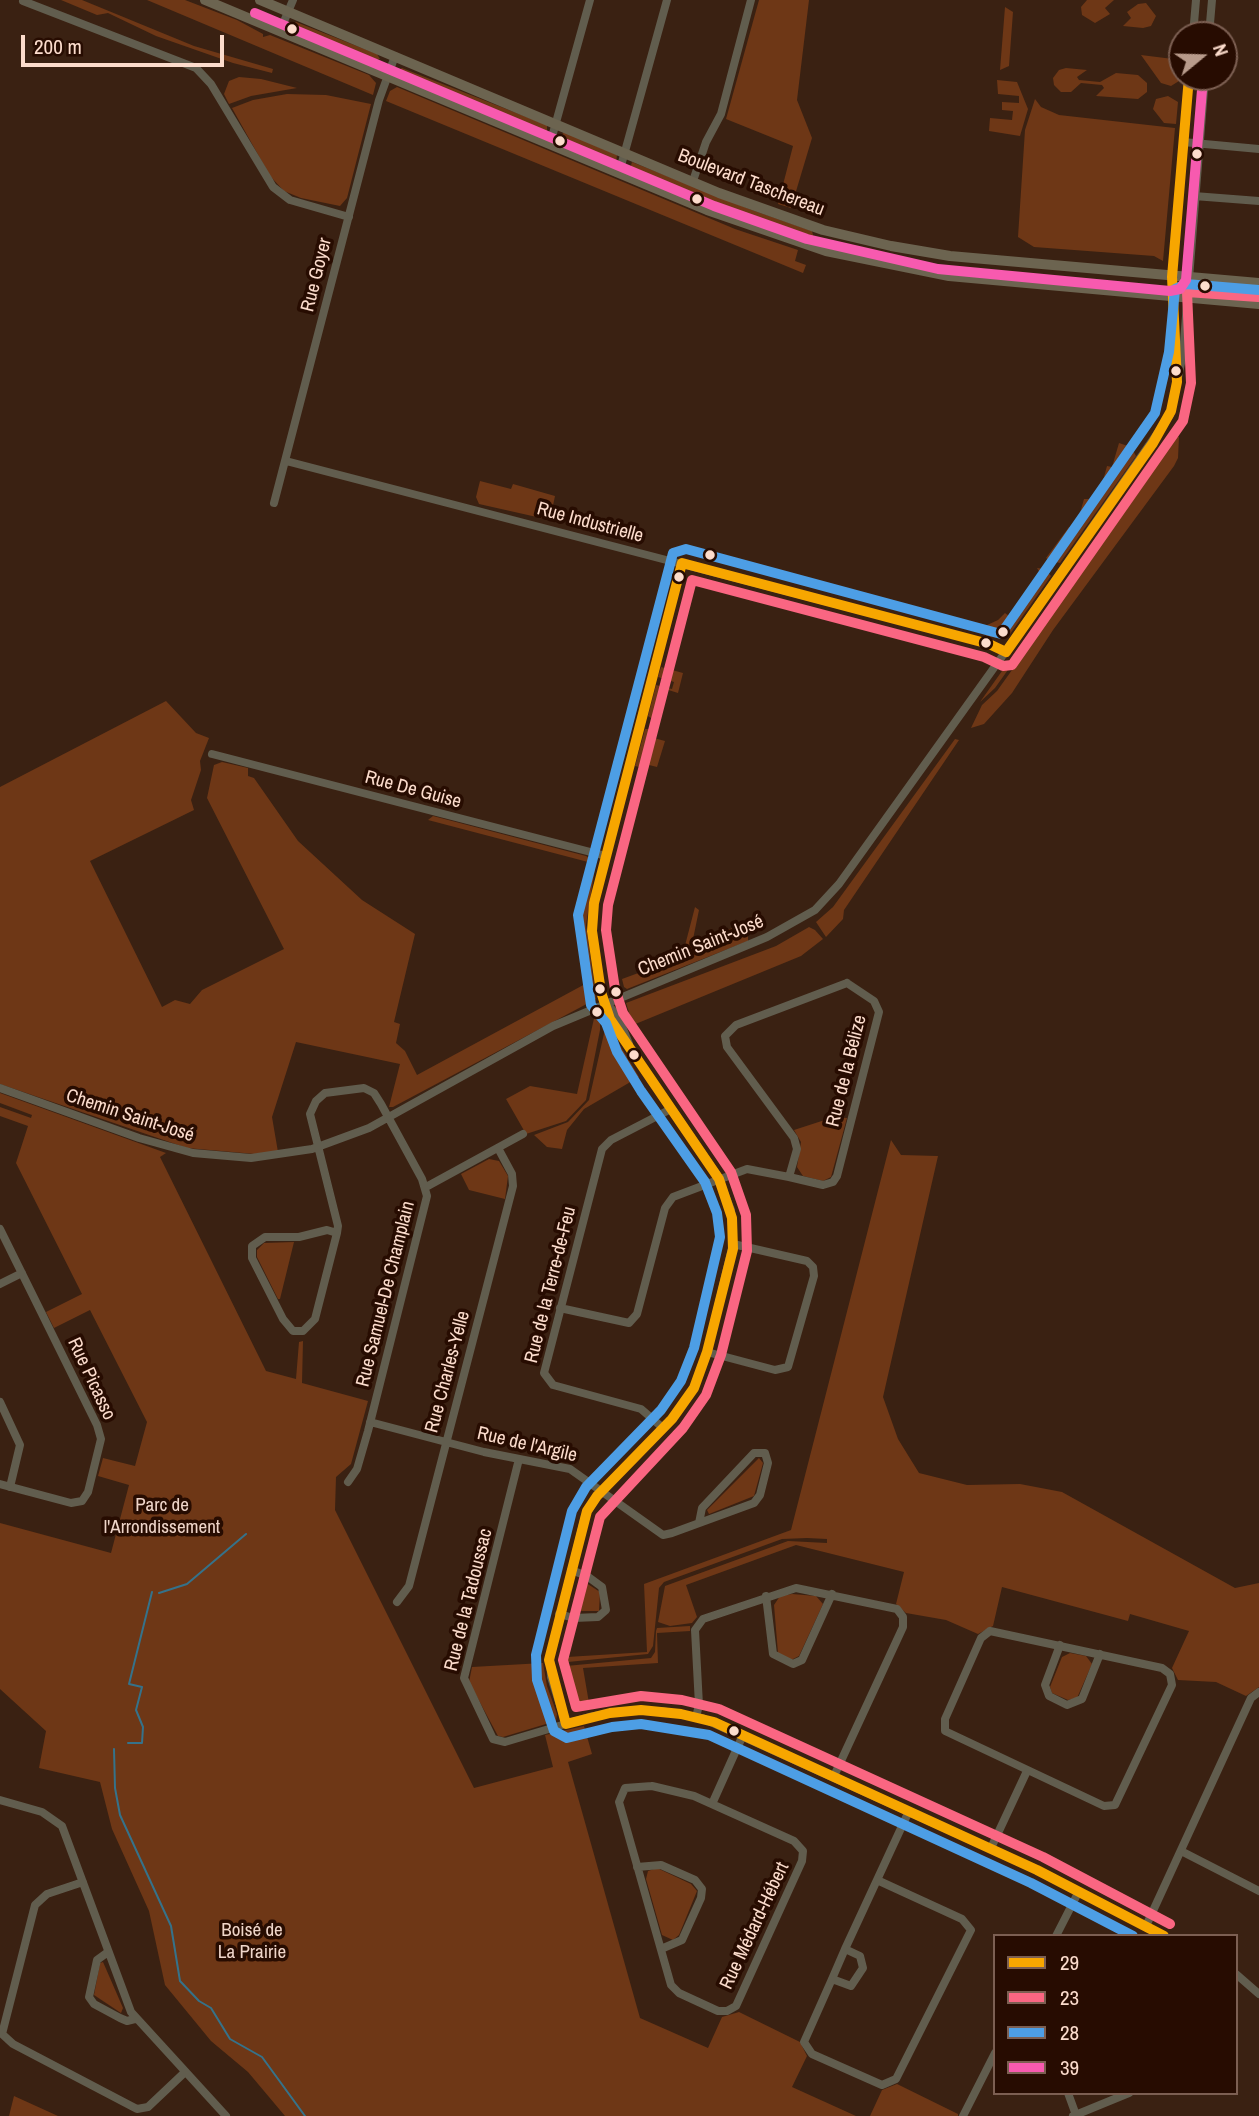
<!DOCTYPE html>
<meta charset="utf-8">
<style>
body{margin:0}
#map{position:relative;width:1259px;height:2116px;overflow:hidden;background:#3a2112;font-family:"Archivo Narrow",sans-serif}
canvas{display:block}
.legend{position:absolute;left:993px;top:1934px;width:245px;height:161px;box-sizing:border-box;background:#270c01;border:2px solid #7c5f52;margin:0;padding:9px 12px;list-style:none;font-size:21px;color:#fcdccc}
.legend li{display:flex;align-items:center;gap:14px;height:35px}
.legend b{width:35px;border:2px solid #7c5f52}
.north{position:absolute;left:1168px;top:21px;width:70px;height:70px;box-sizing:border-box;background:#270c01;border:2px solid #7c5f52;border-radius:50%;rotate:71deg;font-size:19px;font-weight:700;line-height:28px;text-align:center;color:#fcdccc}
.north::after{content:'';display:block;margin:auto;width:24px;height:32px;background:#b89b8b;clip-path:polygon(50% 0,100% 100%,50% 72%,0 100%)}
.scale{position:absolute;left:21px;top:35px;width:203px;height:32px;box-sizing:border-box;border:4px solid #fcdccc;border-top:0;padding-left:9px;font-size:21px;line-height:24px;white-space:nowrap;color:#fcdccc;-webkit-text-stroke:5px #270c01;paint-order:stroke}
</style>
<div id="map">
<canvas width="1259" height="2116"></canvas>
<ul class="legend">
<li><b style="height:9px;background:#f7a600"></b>29</li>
<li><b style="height:9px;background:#fa6682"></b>23</li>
<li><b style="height:9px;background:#4d9ee5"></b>28</li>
<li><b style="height:9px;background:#f75aaf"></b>39</li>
</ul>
<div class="north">N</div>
<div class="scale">200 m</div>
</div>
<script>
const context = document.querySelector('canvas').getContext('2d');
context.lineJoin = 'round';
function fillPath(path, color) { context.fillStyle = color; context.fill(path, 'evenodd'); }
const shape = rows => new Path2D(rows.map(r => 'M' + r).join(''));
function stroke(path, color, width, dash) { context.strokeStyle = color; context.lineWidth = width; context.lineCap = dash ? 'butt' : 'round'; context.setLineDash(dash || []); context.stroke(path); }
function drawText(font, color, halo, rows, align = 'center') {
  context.font = font + ' "Archivo Narrow",sans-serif'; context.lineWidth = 7; context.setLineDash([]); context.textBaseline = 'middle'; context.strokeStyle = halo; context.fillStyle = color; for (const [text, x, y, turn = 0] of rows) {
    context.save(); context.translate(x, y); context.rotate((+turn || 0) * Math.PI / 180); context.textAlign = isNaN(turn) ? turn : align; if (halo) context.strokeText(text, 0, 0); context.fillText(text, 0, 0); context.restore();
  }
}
fillPath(shape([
 [61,0,82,0,194,46,273,69,272,73,233,63,156,36,108,13,97,15],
 [147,0,185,0,237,20,263,34,263,37,270,35,369,75,376,83,373,95],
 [759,0,809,0,797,100,812,138,791,208,778,204,793,146,726,119],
 [1087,0,1114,0,1105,8,1110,14,1095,23,1082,15,1081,7],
 [1146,3,1156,16,1151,26,1143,28,1123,26,1131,18,1127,12,1138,4],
 [1005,7,1013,12,1009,66,1000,70],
 [296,22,377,54,380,59,375,60,379,62,373,65,295,32,292,25],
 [1141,55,1181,60,1179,81,1171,86,1161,83],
 [402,68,547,125,547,133,541,135,399,76,396,72],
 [1066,68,1087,70,1077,77,1079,80,1100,82,1116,73,1138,75,1147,83,1147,92,1138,99,1096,96,1104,88,1102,85,1081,83,1071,92,1061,92,1054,85,1053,78,1059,70],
 [239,77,261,79,297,88,251,96,229,104,224,94,229,81],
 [997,80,1017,82,1028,109,1020,136,989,131,990,118,1012,120,1013,111,1002,110,1002,102,1019,103,1019,96,998,94],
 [397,87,735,229,798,250,795,261,806,265,803,273,386,101,390,91],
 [287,94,326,95,371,104,347,198,340,206,301,198,284,191,270,176,232,108,253,100],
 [1168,96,1178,102,1176,124,1164,123,1153,109,1156,99],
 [1035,99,1041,107,1059,115,1175,128,1163,261,1154,256,1034,247,1018,237,1025,130],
 [564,132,617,155,616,163,611,165,562,144,559,138],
 [632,162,752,210,812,231,814,239,811,242,749,222,657,184,629,172],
 [1173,434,1179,437,1178,458,1174,466,1053,630,1012,693,984,724,971,728,982,705,997,691,1141,489,1164,454,1166,442],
 [1119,443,1131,447,1136,456,1060,563,1051,561,1046,558,1069,527,1076,527,1084,499,1098,499,1107,466,1112,467],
 [1163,444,1161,454,1137,489,995,688,980,702],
 [480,481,511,489,513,484,555,496,550,520,479,504,476,497],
 [1037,568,1045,569,1051,576,1010,634,1004,639,986,636,985,626,998,620,1005,613,1009,616,1040,573],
 [661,667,683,673,678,693,662,688,654,720,648,716,656,685,672,689,674,682,658,677],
 [166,701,196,733,209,738,200,761,201,770,191,800,194,810,90,861,162,1007,175,1000,190,1004,202,990,284,949,207,798,214,765,222,762,248,768,248,776,254,778,298,841,362,900,415,934,394,1022,400,1024,396,1043,405,1051,417,1075,587,983,581,912,588,862,428,820,433,816,586,856,596,862,586,925,596,999,393,1107,389,1107,400,1064,296,1042,272,1117,278,1152,255,1154,187,1148,0,1084,0,787],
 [645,729,652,729,650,737,665,741,657,767,649,765,648,769,635,766],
 [955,739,959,740,844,910,843,919,826,937,816,922,833,907],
 [695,907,699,910,692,944,738,926,748,936,748,941,627,989,624,987,622,979,682,957],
 [809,927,815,930,823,939,801,956,633,1025,626,1003,776,946],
 [595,1014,600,1014,600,1030,586,1100,566,1121,526,1134,506,1099,530,1086,577,1094],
 [603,1017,639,1077,584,1109,567,1130,562,1149,547,1147,534,1135,568,1122,589,1100,605,1029],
 [0,1093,166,1153,160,1157,266,1371,296,1379,299,1342,303,1341,302,1383,368,1401,351,1464,336,1477,335,1510,474,1788,553,1767,545,1735,584,1726,592,1754,568,1762,640,2018,708,2048,722,2017,739,2012,800,2042,807,2056,792,2087,856,2116,285,2116,248,2072,211,2041,165,1985,149,1911,112,1829,100,1782,39,1768,46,1731,0,1689,0,1523,111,1553,129,1485,98,1476,103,1458,135,1466,147,1422,90,1310,54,1328,46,1312,82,1294,16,1163,28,1126,0,1116,0,1107,31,1118,32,1115,0,1103],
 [834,1117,847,1118,831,1177,823,1181,803,1176,797,1167,801,1142,794,1130],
 [891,1140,901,1155,938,1156,883,1397,898,1439,919,1473,967,1485,1020,1484,1062,1492,1235,1588,1259,1583,1259,1687,1246,1696,1216,1682,1178,1680,1172,1668,1189,1631,1130,1614,1128,1621,1002,1587,993,1626,978,1634,946,1620,906,1613,896,1604,904,1572,796,1545,686,1585,697,1617,692,1623,670,1626,658,1622,665,1586,788,1541,827,1543,827,1539,807,1538,782,1539,664,1582,659,1588,653,1646,648,1654,568,1662,564,1660,563,1651,570,1621,574,1623,567,1657,647,1652,644,1584,791,1530],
 [489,1159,499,1161,508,1176,505,1199,469,1190,461,1174],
 [294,1242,280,1299,278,1299,257,1257,257,1250,264,1243],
 [759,1458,763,1463,754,1496,709,1514,707,1510],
 [580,1579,600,1592,599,1611,571,1611],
 [792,1594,816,1596,823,1604,799,1656,791,1660,778,1653,774,1605,780,1596],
 [690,1626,690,1631,657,1633,658,1663,583,1668,589,1703,572,1704,566,1666,651,1658,655,1652,656,1631,657,1628],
 [1070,1653,1086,1656,1092,1664,1077,1698,1068,1700,1052,1693,1050,1687,1062,1657],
 [543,1663,547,1686,557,1714,556,1721,503,1737,498,1736,469,1682,472,1667],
 [657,1868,691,1884,697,1891,679,1935,673,1940,662,1935,646,1879,648,1871],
 [103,1962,123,2008,121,2013,94,1995,100,1963],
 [897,2084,958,2114,958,2116,870,2116,882,2090],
 [14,2096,58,2116,9,2116]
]), '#6e3716');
stroke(shape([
 [159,1593,187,1584,246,1534],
 [128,1743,142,1743,143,1727,136,1710,142,1687,129,1684,152,1592],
 [114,1749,115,1788,120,1815,171,1926,180,1981,199,2001,211,2008,230,2039,262,2057,305,2116]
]), '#35728a', 2);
stroke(shape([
 [23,1,196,68,211,84,273,187,290,200,349,217],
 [280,31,293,0],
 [1193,35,1196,0],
 [1209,35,1212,0],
 [1183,142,1259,149],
 [550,144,590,0],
 [619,173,667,0],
 [693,181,706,142,721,114,751,0],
 [1194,196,1259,201],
 [1176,369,1172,277,1189,77],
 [286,461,989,644,1006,652],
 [274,503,379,100,395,56],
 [212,754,606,856],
 [847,983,874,1001,879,1012,837,1176,833,1182,823,1185,789,1177,797,1149,794,1138,727,1047,725,1036,736,1025,847,983],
 [607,1004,618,1016,629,1044],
 [0,1088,139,1138,193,1153,251,1158,312,1149,369,1128,553,1026,767,937,815,910,839,884,1001,658,1170,415,1183,354,1205,77],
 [426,1187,523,1134],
 [0,1229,97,1425,101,1439,88,1492,82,1501,71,1503,0,1484],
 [337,1233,327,1230,299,1237,265,1237,252,1246,252,1258,283,1319,293,1331,303,1331,315,1319,337,1233,338,1226,310,1114,316,1101,325,1093,364,1088,374,1093,381,1104,422,1179,427,1196,368,1431,357,1469,348,1482],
 [0,1284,22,1273],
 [560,1308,629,1323,637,1314,665,1208,673,1197,747,1169,789,1177],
 [707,1352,775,1370,788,1367,814,1276,813,1267,807,1261,733,1244],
 [0,1402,20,1445,10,1487],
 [370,1422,484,1452,570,1469,663,1535,672,1533,754,1503,760,1495,768,1463,765,1453,754,1453,702,1508,699,1523],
 [663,1428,641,1409,553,1385,544,1373,602,1149,611,1140,669,1110],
 [519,1459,464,1678,493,1739,505,1742,589,1717,622,1711,661,1711,702,1718,1037,1870,1164,1936],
 [766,1596,773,1654,793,1664,802,1660,832,1594],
 [397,1602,409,1586,513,1186,512,1174,498,1148],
 [559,1614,574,1618,598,1617,606,1610,602,1587,587,1576,571,1570],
 [990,1631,1162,1668,1170,1674,1172,1685,1115,1805,1104,1806,945,1731,945,1719,981,1638,990,1631],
 [1060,1645,1045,1685,1049,1696,1067,1705,1082,1699,1100,1654],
 [696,1717,699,1705,695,1630,703,1619,796,1588,897,1609,903,1617,903,1627,834,1776],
 [566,1724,551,1677,550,1656,585,1516,597,1496,672,1419,694,1388,707,1352,733,1244,731,1210,717,1175,610,1019,601,992,592,931,594,903,682,563],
 [652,1786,694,1796,794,1841,803,1851,802,1861,736,2006,727,2011,718,2011,679,1993,671,1985,619,1802,625,1788,652,1786],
 [0,1800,42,1812,62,1826,131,2012,226,2116],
 [712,1804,743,1735],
 [991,1848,1027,1771],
 [1181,1851,1259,1891],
 [637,1867,661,1865,695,1880,702,1889,701,1898,682,1940,661,1949],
 [877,1880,962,1919,971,1930,896,2079,882,2085,812,2054,804,2042,832,1979,845,1949,909,1811],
 [83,1882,47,1894,35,1905,2,2034,13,2044,137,2109,148,2107,184,2073],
 [1146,1926,1251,1698,1259,1692],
 [1056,1936,1079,1891],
 [108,1952,97,1960,89,1997,94,2004,120,2018,127,2021,135,2019],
 [1236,1974,1259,1994],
 [832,1979,851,1986,863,1968,860,1956,845,1949],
 [1068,2093,1076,2115],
 [963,2116,995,2053],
 [1073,2116,1129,2093]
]), '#615d4e', 8);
stroke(shape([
 [205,0,707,210,826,251,949,276,1259,304],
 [260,0,719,193,823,230,891,246,950,256,1259,283]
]), '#6c6450', 10);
stroke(shape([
 [1164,1936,1037,1870,714,1722,681,1714,641,1710,610,1713,566,1724,549,1660,587,1511,597,1496,672,1419,694,1388,707,1352,733,1249,732,1218,719,1179,610,1019,601,992,592,931,594,903,682,563,989,644,1006,652,1153,443,1171,411,1177,382,1172,277,1189,77]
]), '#f7a600', 10);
stroke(shape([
 [1170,1924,1043,1857,719,1709,682,1700,641,1696,576,1707,563,1660,600,1517,683,1428,706,1395,721,1355,747,1251,746,1215,731,1172,623,1013,615,989,606,930,608,905,692,580,984,657,1003,666,1012,665,1183,421,1191,383,1187,292,1258,297]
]), '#fa6682', 10);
stroke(shape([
 [1133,1936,1031,1883,709,1735,641,1724,612,1727,567,1738,554,1731,537,1680,536,1655,572,1511,586,1487,661,1410,681,1381,694,1348,720,1237,717,1213,705,1182,641,1091,617,1052,606,1023,591,1005,578,915,673,553,686,549,1001,634,1155,413,1169,352,1175,289,1186,284,1259,290]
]), '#4d9ee5', 10);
stroke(shape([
 [255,13,714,206,807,239,938,269,1170,291,1180,289,1186,280,1203,78]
]), '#f75aaf', 10);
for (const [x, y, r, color] of [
 [292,29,6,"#fcdccc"],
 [560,141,6,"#fcdccc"],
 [1197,154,6,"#fcdccc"],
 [697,199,6,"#fcdccc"],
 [1205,286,6,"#fcdccc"],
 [1176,371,6,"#fcdccc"],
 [710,555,6,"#fcdccc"],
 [679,577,6,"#fcdccc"],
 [1003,632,6,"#fcdccc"],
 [986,643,6,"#fcdccc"],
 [600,989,6,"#fcdccc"],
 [616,992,6,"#fcdccc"],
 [597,1012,6,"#fcdccc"],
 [634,1055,6,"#fcdccc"],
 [734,1731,6,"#fcdccc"]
]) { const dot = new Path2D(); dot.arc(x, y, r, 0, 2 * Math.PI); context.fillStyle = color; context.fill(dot); stroke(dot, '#270c01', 2.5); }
drawText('19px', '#fcdccc', '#270c01', [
 ["Boulevard Taschereau",751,183,21],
 ["Rue Goyer",317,275,-76],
 ["Rue Industrielle",590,523,15],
 ["Rue De Guise",413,790,15],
 ["Chemin Saint-José",701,946,-22],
 ["Rue de la Bélize",847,1071,-76],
 ["Chemin Saint-José",130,1116,18],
 ["Rue de la Terre-de-Feu",551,1285,-76],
 ["Rue Samuel-De Champlain",386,1294,-76],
 ["Rue Charles-Yelle",448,1372,-75],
 ["Rue Picasso",91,1379,65],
 ["Rue de l'Argile",527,1445,13],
 ["Rue de la Tadoussac",469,1600,-76],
 ["Rue Médard-Hébert",755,1926,-65]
]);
drawText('19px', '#efd5c9', '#270c01', [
 ["Parc de",162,1506],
 ["l'Arrondissement",162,1528],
 ["Boisé de",252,1931],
 ["La Prairie",252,1953]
]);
</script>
